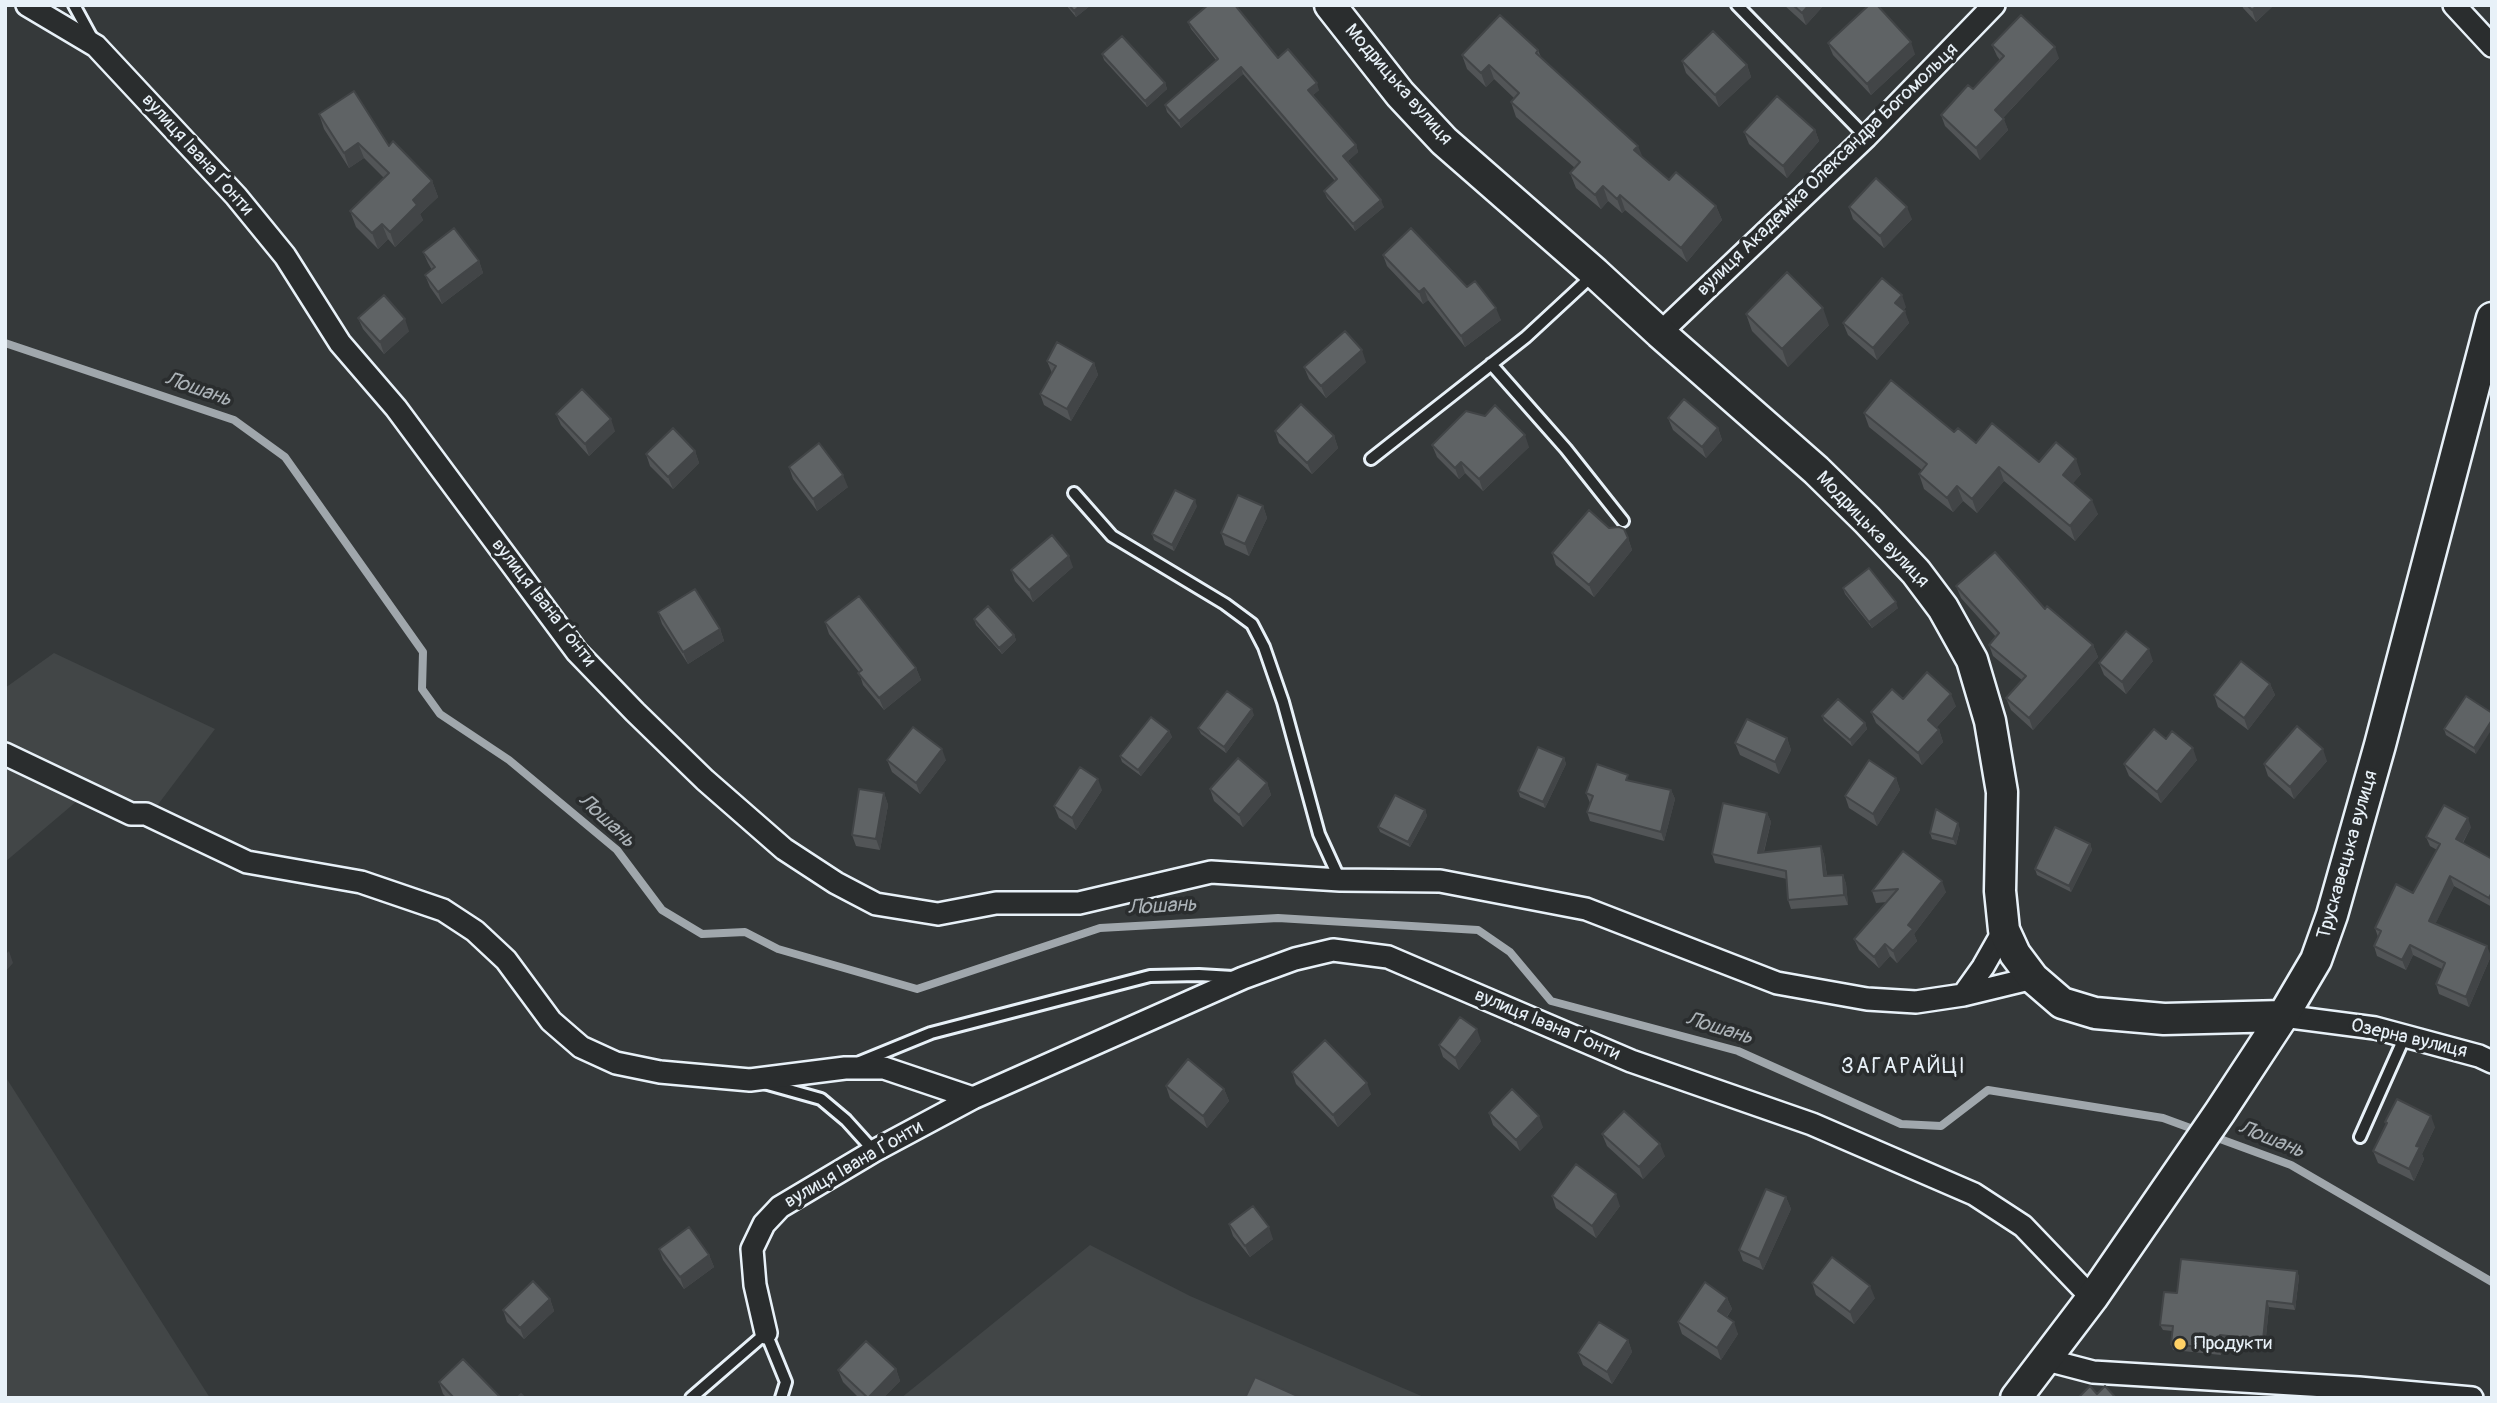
<!DOCTYPE html>
<meta charset="utf-8">
<style>
body{margin:0}
#map{position:relative;width:2497px;height:1403px;overflow:hidden;background:#35393a;font-family:Pangolin,sans-serif}
canvas{display:block}
.frame{position:absolute;inset:0;border:7px solid #e8f1f8;pointer-events:none}
</style>
<div id="map">
<canvas width="2497" height="1403"></canvas>
<div class="frame"></div>
</div>
<script>
const context = document.querySelector('canvas').getContext('2d');
context.lineJoin = 'round';
function fillPath(path, color) { context.fillStyle = color; context.fill(path, 'evenodd'); }
const shape = rows => new Path2D(rows.map(r => 'M' + r).join(''));
function stroke(path, color, width, dash) { context.strokeStyle = color; context.lineWidth = width; context.lineCap = dash ? 'butt' : 'round'; context.setLineDash(dash || []); context.stroke(path); }
function drawText(font, color, halo, rows, align = 'center') {
  context.font = font + ' Pangolin,sans-serif'; context.lineWidth = 7; context.setLineDash([]); context.textBaseline = 'middle'; context.strokeStyle = halo; context.fillStyle = color; for (const [text, x, y, turn = 0] of rows) {
    context.save(); context.translate(x, y); context.rotate((+turn || 0) * Math.PI / 180); context.textAlign = isNaN(turn) ? turn : align; if (halo) context.strokeText(text, 0, 0); context.fillText(text, 0, 0); context.restore();
  }
}
fillPath(shape([
 [54,653,215,729,141,827,77,801,5,862,5,688],
 [5,1076,210,1398,5,1398],
 [1090,1245,1190,1296,1426,1398,901,1398]
]), '#424647');
stroke(shape([
 [5,343,234,420,285,457,423,652,422,689,440,714,509,760,617,850,662,910,702,934,745,932,778,949,917,989,1100,928,1278,918,1478,930,1510,952,1551,1001,1738,1051,1901,1124,1941,1126,1988,1090,2163,1118,2291,1165,2492,1282]
]), '#a0a7ac', 8);
const lane = shape([
 [74,5,93,40],
 [1737,5,1866,137],
 [1491,364,1566,449,1623,521],
 [1371,459,1526,337,1593,275],
 [1074,493,1112,536,1225,604,1252,624,1264,647,1283,702,1319,834,1340,880],
 [860,1062,931,1033,1150,976,1199,975,1233,977],
 [764,1083,821,1099,846,1120,874,1151],
 [2360,1137,2405,1036],
 [691,1398,766,1333,786,1382,781,1398]
]);
const street = shape([
 [27,5,96,46,236,196,285,256,340,343,396,408,577,652,635,712,705,780,784,849,836,883,876,904,938,914,996,903,1079,903,1211,872,1340,880,1440,881,1586,909,1777,983,1867,999,1916,1002,1963,995,2033,978],
 [2454,5,2492,46],
 [1660,333,1866,137,1994,5],
 [5,754,131,814,146,814,247,862,361,882,443,910,475,931,506,960,551,1021,581,1047,616,1063,660,1072,750,1080,845,1068,884,1068,973,1098],
 [1963,995,1983,967,2004,930],
 [2283,1016,2375,1028,2479,1056,2492,1062],
 [766,1333,755,1285,752,1249,764,1224,780,1207,874,1151,973,1098,1243,978,1295,959,1333,950,1388,957,1631,1061,1812,1124,1974,1194,2023,1226,2092,1298],
 [2047,1360,2093,1372,2359,1388,2472,1398]
]);
const secondary = shape([
 [1330,5,1400,94,1444,141,1595,273,1660,333,1816,470,1867,520,1916,572,1943,608,1972,660,1990,721,2002,792,2000,891,2004,930,2015,954,2033,978,2062,1003,2095,1013,2164,1019,2283,1016],
 [2016,1398,2092,1298,2220,1112,2283,1016,2316,960,2332,915,2380,745,2492,318]
]);
stroke(lane, '#e8f1f8', 16);
stroke(street, '#e8f1f8', 26);
stroke(secondary, '#e8f1f8', 35);
stroke(lane, '#2a2d2e', 10);
stroke(street, '#2a2d2e', 21);
stroke(secondary, '#2a2d2e', 30);
fillPath(shape([
 [1066,5,1091,5,1076,17],
 [1784,5,1824,5,1806,25],
 [2242,5,2274,5,2256,22,2243,8],
 [1188,22,1278,58,1319,90,1313,95,1356,145,1358,152,1348,161,1384,207,1355,231,1327,198,1324,191,1335,181,1243,74,1181,128,1167,112,1165,105,1216,60,1191,29],
 [1828,43,1915,54,1871,95,1833,55],
 [1992,45,2059,58,2003,118,2008,130,1980,160,1945,126,1941,115,1973,89,2000,60,1997,56],
 [1538,50,1541,57,1642,157,1669,180,1716,206,1722,220,1687,262,1625,210,1622,213,1608,201,1601,209,1576,188,1570,173,1575,168,1516,117,1511,102,1514,98,1494,79,1486,87,1467,69,1462,55],
 [1102,54,1165,83,1167,89,1147,107,1104,60],
 [1682,61,1747,65,1751,77,1719,107,1686,73],
 [319,114,389,146,432,181,438,197,420,214,423,220,395,247,388,239,378,249,356,227,350,211,384,178,364,158,349,168,324,129],
 [1815,130,1819,141,1787,178,1749,144,1744,132],
 [1849,207,1912,219,1884,248,1853,219],
 [423,252,479,261,483,273,442,304,430,287,425,275,432,270,428,263],
 [1383,255,1467,287,1501,320,1465,347,1428,300,1423,304,1387,266],
 [1906,307,1903,310,1909,323,1877,360,1848,335,1843,323],
 [1746,314,1829,325,1788,367,1752,331],
 [358,318,409,331,384,354,363,329],
 [1047,361,1094,363,1098,375,1071,421,1044,405,1040,394,1052,373],
 [1366,362,1326,398,1309,379,1304,367],
 [1864,413,1954,432,1976,443,2081,474,2073,483,2098,514,2075,541,2004,481,1977,513,1963,501,1953,512,1924,489,1919,474,1922,470,1869,427],
 [556,414,615,431,589,456,561,425],
 [1668,418,1718,428,1722,440,1706,458,1673,430],
 [1275,431,1334,436,1338,448,1312,474,1279,443],
 [1432,445,1529,447,1483,491,1465,473,1459,479,1437,457],
 [695,451,699,463,673,489,650,466,646,454],
 [789,467,848,487,817,511,793,479],
 [1197,506,1174,551,1154,540,1152,534],
 [1263,506,1267,518,1249,556,1225,545,1221,533],
 [1609,528,1628,538,1632,550,1594,597,1556,565,1552,553],
 [1073,567,1033,602,1015,581,1011,570],
 [1956,586,2045,609,2093,645,2098,657,2033,730,2011,710,2006,698,2022,680,1993,656,1989,645,1996,637,1961,598],
 [1843,588,1898,608,1872,628,1845,594],
 [658,612,720,629,724,641,688,664,662,624],
 [974,619,1014,635,1016,640,1002,654,976,625],
 [825,622,916,668,921,680,884,710,863,685,859,672,829,634],
 [2153,661,2126,694,2104,675,2099,663],
 [2270,684,2275,695,2248,730,2218,707,2214,695],
 [2466,696,2476,754,2446,735,2444,729],
 [1903,699,1956,706,1936,728,1939,730,1943,742,1922,765,1876,723,1871,712],
 [1254,715,1226,753,1201,734,1198,728],
 [1822,716,1865,723,1867,729,1852,746,1824,721],
 [1169,731,1172,737,1141,776,1122,762,1120,756],
 [1787,738,1791,750,1779,774,1740,755,1735,743],
 [2166,739,2197,760,2161,803,2129,776,2124,764],
 [1564,758,1566,764,1545,808,1520,797,1518,791],
 [887,760,946,760,920,794,892,772],
 [2327,761,2294,799,2268,776,2264,764],
 [1896,778,1900,790,1877,826,1849,808,1845,796],
 [1630,781,1671,790,1675,799,1664,841,1590,821,1587,812,1590,803,1586,793],
 [1267,783,1271,795,1243,827,1214,801,1210,789],
 [1102,790,1076,830,1059,818,1054,806],
 [884,793,888,805,880,850,856,846,852,835],
 [1425,810,1427,816,1410,847,1380,832,1378,827],
 [1767,813,1771,822,1764,852,1821,846,1824,855,1827,876,1843,875,1846,884,1848,905,1791,909,1788,900,1787,879,1715,863,1712,854],
 [2471,827,2463,843,2492,859,2492,907,2454,886,2435,924,2491,956,2469,1007,2439,994,2436,984,2442,969,2413,955,2406,970,2377,956,2374,946,2378,937,2375,928,2413,893,2437,850,2430,846,2426,837],
 [1960,829,1956,845,1932,839,1930,833],
 [2090,844,2092,850,2071,892,2037,875,2035,869],
 [1903,851,1946,892,1914,934,1917,941,1897,963,1890,956,1879,968,1859,950,1854,939,1887,902,1876,903,1872,891],
 [1481,1041,1459,1070,1443,1057,1439,1045],
 [1292,1072,1371,1094,1338,1127,1296,1084],
 [1166,1086,1224,1089,1229,1101,1207,1128,1170,1098],
 [1489,1113,1543,1127,1520,1151,1493,1125],
 [2385,1122,2435,1127,2422,1154,2424,1159,2414,1181,2378,1163,2373,1151,2386,1124],
 [1602,1134,1665,1156,1643,1179,1607,1146],
 [1552,1196,1620,1206,1596,1238,1556,1208],
 [1786,1197,1791,1209,1763,1270,1743,1261,1739,1250],
 [1229,1224,1273,1239,1250,1257,1233,1236],
 [659,1249,709,1255,714,1267,684,1289,663,1260],
 [2297,1271,2299,1277,2295,1310,2269,1307,2265,1346,2222,1341,2221,1355,2173,1350,2171,1344,2172,1331,2163,1330,2160,1325,2177,1293],
 [1812,1283,1875,1298,1854,1324,1816,1295],
 [1727,1298,1732,1309,1727,1317,1738,1334,1721,1360,1682,1334,1678,1322],
 [550,1299,554,1311,524,1339,507,1322,503,1310],
 [1628,1340,1632,1352,1612,1384,1583,1365,1578,1353],
 [896,1369,900,1381,883,1398,859,1398,843,1382,838,1370],
 [439,1382,501,1398,447,1398,443,1394]
]), '#525557');
fillPath(shape([
 [1081,5,1091,5,1076,17,1074,11],
 [1809,5,1824,5,1806,25,1802,13],
 [2258,5,2274,5,2256,22,2252,10],
 [1911,42,1915,54,1871,95,1867,84],
 [2055,47,2059,58,1999,122,1995,110],
 [1489,65,1494,79,1486,87,1481,73],
 [1747,65,1751,77,1719,107,1715,95],
 [1241,67,1243,74,1181,128,1179,121],
 [1165,83,1167,89,1147,107,1145,101],
 [1317,83,1319,90,1311,97,1308,90],
 [2004,119,2008,130,1980,160,1976,148],
 [1815,130,1819,141,1787,178,1783,166],
 [358,143,364,158,349,168,344,153],
 [1356,145,1358,152,1346,163,1343,156],
 [1638,146,1644,160,1634,150],
 [432,181,438,197,420,214,423,220,395,247,390,232,413,200],
 [1603,186,1608,201,1601,209,1595,195],
 [1620,195,1625,210,1622,213,1617,199],
 [1381,200,1384,207,1355,231,1353,224],
 [1716,206,1722,220,1687,262,1681,248],
 [1907,207,1912,219,1884,248,1880,236],
 [382,224,388,239,378,249,372,233],
 [479,261,483,273,442,304,438,292],
 [1424,288,1428,300,1423,304,1419,292],
 [1902,295,1906,307,1899,314,1895,303],
 [1496,308,1501,320,1465,347,1461,336],
 [1823,308,1829,325,1788,367,1782,349],
 [1905,311,1909,323,1877,360,1873,348],
 [405,319,409,331,384,354,380,342],
 [1362,350,1366,362,1326,398,1321,386],
 [1094,363,1098,375,1071,421,1067,409],
 [611,419,615,431,589,456,585,444],
 [1718,428,1722,440,1706,458,1702,447],
 [1525,435,1529,447,1483,491,1479,479],
 [1334,436,1338,448,1312,474,1307,463],
 [695,451,699,463,673,489,668,477],
 [2076,459,2081,474,2068,489,2063,475],
 [1461,462,1465,473,1459,479,1455,468],
 [1999,467,2004,481,1977,513,1972,499],
 [843,475,848,487,817,511,813,499],
 [1957,486,1963,501,1953,512,1947,498],
 [1195,500,1197,506,1174,551,1172,545],
 [2092,500,2098,514,2075,541,2070,526],
 [1263,506,1267,518,1249,556,1245,544],
 [1628,538,1632,550,1594,597,1589,585],
 [1069,556,1073,567,1033,602,1029,590],
 [1896,602,1898,608,1872,628,1869,622],
 [720,629,724,641,688,664,683,652],
 [1014,635,1016,640,1002,654,999,648],
 [2093,645,2098,657,2033,730,2029,718],
 [2149,649,2153,661,2126,694,2122,682],
 [916,668,921,680,884,710,879,698],
 [2270,684,2275,695,2248,730,2244,718],
 [1951,694,1956,706,1932,732,1928,720],
 [1252,709,1254,715,1226,753,1224,747],
 [2492,720,2492,729,2476,754,2474,748],
 [1865,723,1867,729,1852,746,1850,740],
 [1939,730,1943,742,1922,765,1918,753],
 [1169,731,1172,737,1141,776,1138,770],
 [1787,738,1791,750,1779,774,1775,762],
 [2193,748,2197,760,2161,803,2157,792],
 [942,749,946,760,920,794,916,783],
 [2323,749,2327,761,2294,799,2290,787],
 [1564,758,1566,764,1545,808,1543,802],
 [1896,778,1900,790,1877,826,1873,814],
 [1098,779,1102,790,1076,830,1072,818],
 [1267,783,1271,795,1243,827,1239,815],
 [1671,790,1675,799,1664,841,1661,832],
 [884,793,888,805,880,850,876,839],
 [1425,810,1427,816,1410,847,1408,842],
 [1767,813,1771,822,1761,862,1758,853],
 [2468,818,2471,827,2459,849,2456,839],
 [1958,823,1960,829,1956,845,1953,839],
 [2090,844,2092,850,2071,892,2069,886],
 [1821,846,1824,855,1828,885,1824,876],
 [1843,875,1846,884,1848,905,1844,895],
 [2450,876,2454,886,2432,931,2429,921],
 [1942,881,1946,892,1914,934,1917,941,1897,963,1893,951,1908,925],
 [2492,892,2492,906,2489,898],
 [1885,944,1890,956,1879,968,1874,957],
 [2410,945,2413,955,2406,970,2402,960],
 [2487,946,2491,956,2469,1007,2466,997],
 [9,951,13,963,5,972,5,955],
 [1477,1029,1481,1041,1459,1070,1455,1058],
 [1367,1083,1371,1094,1338,1127,1333,1115],
 [1224,1089,1229,1101,1207,1128,1203,1116],
 [1539,1116,1543,1127,1520,1151,1516,1140],
 [2431,1116,2435,1127,2422,1154,2424,1159,2414,1181,2409,1169,2416,1146],
 [1660,1144,1665,1156,1643,1179,1639,1167],
 [1616,1194,1620,1206,1596,1238,1592,1226],
 [1786,1197,1791,1209,1763,1270,1759,1259],
 [1269,1227,1273,1239,1250,1257,1245,1246],
 [709,1255,714,1267,684,1289,680,1277],
 [2297,1271,2299,1277,2295,1310,2293,1304],
 [1870,1286,1875,1298,1854,1324,1850,1312],
 [1727,1298,1732,1309,1722,1323,1718,1311],
 [550,1299,554,1311,524,1339,520,1328],
 [2267,1301,2269,1307,2265,1346,2263,1340],
 [1734,1322,1738,1334,1721,1360,1717,1348],
 [2220,1335,2222,1341,2221,1355,2219,1349],
 [1628,1340,1632,1352,1612,1384,1607,1372],
 [896,1369,900,1381,883,1398,868,1398]
]), '#424547');
const building = shape([
 [1069,5,1081,5,1074,11,1069,5],
 [1208,5,1235,5,1278,58,1288,49,1317,83,1308,90,1356,145,1343,156,1381,200,1353,224,1324,191,1337,179,1241,67,1179,121,1165,105,1218,59,1188,22,1208,5],
 [1793,5,1809,5,1802,13,1793,5],
 [1869,5,1877,5,1911,42,1867,84,1828,43,1869,5],
 [2247,5,2258,5,2252,10,2247,5],
 [1500,15,1538,50,1536,53,1638,146,1634,150,1669,180,1676,172,1716,206,1681,248,1620,195,1617,199,1603,186,1595,195,1570,173,1580,162,1511,102,1519,93,1489,65,1481,73,1462,55,1500,15],
 [2021,15,2055,47,1995,110,2004,119,1976,148,1941,115,1968,85,1973,89,2004,56,1992,45,2021,15],
 [1713,31,1747,65,1715,95,1682,61,1713,31],
 [1122,36,1165,83,1145,101,1102,54,1122,36],
 [354,91,389,146,393,141,432,181,413,200,417,205,390,232,382,224,372,233,350,211,389,173,358,143,344,153,319,114,354,91],
 [1777,96,1815,130,1783,166,1744,132,1777,96],
 [1876,178,1907,207,1880,236,1849,207,1876,178],
 [454,228,479,261,438,292,425,275,435,267,423,252,454,228],
 [1411,228,1467,287,1475,281,1496,308,1461,336,1424,288,1419,292,1383,255,1411,228],
 [1787,272,1823,308,1782,349,1746,314,1787,272],
 [1882,278,1902,295,1895,303,1905,311,1873,348,1843,323,1882,278],
 [384,295,405,319,380,342,358,318,384,295],
 [1345,331,1362,350,1321,386,1304,367,1345,331],
 [1057,342,1094,363,1067,409,1040,394,1056,366,1047,361,1057,342],
 [1891,380,1954,432,1958,428,1976,443,1992,423,2039,462,2056,442,2076,459,2063,475,2092,500,2070,526,1999,467,1972,499,1957,486,1947,498,1919,474,1927,464,1864,413,1891,380],
 [582,389,611,419,585,444,556,414,582,389],
 [1684,399,1718,428,1702,447,1668,418,1684,399],
 [1301,404,1334,436,1307,463,1275,431,1301,404],
 [1495,405,1525,435,1479,479,1461,462,1455,468,1432,445,1466,411,1485,416,1495,405],
 [673,428,695,451,668,477,646,454,673,428],
 [819,443,843,475,813,499,789,467,819,443],
 [1175,490,1195,500,1172,545,1152,534,1175,490],
 [1238,495,1263,506,1245,544,1221,533,1238,495],
 [1589,510,1609,528,1619,527,1624,529,1628,538,1589,585,1552,553,1589,510],
 [1052,535,1069,556,1029,590,1011,570,1052,535],
 [1995,552,2045,609,2047,606,2093,645,2029,718,2006,698,2026,676,1989,645,1999,633,1956,586,1995,552],
 [1869,568,1896,602,1869,622,1843,588,1869,568],
 [695,589,720,629,683,652,658,612,695,589],
 [859,596,916,668,879,698,858,673,862,670,825,622,859,596],
 [988,606,1014,635,999,648,974,619,988,606],
 [2126,631,2149,649,2122,682,2099,663,2126,631],
 [2241,661,2270,684,2244,718,2214,695,2241,661],
 [1927,672,1951,694,1928,720,1939,730,1918,753,1871,712,1892,689,1903,699,1927,672],
 [1227,691,1252,709,1224,747,1198,728,1227,691],
 [2466,696,2492,713,2492,720,2474,748,2444,729,2466,696],
 [1838,699,1865,723,1850,740,1822,716,1838,699],
 [1151,717,1169,731,1138,770,1120,756,1151,717],
 [1747,719,1787,738,1775,762,1735,743,1747,719],
 [2297,726,2323,749,2290,787,2264,764,2297,726],
 [913,727,942,749,916,783,887,760,913,727],
 [2154,729,2166,739,2172,731,2193,748,2157,792,2124,764,2154,729],
 [1538,747,1564,758,1543,802,1518,791,1538,747],
 [1238,758,1267,783,1239,815,1210,789,1238,758],
 [1869,760,1896,778,1873,814,1845,796,1869,760],
 [1597,764,1628,775,1626,780,1671,790,1661,832,1587,812,1593,796,1586,793,1597,764],
 [1080,767,1098,779,1072,818,1054,806,1080,767],
 [859,789,884,793,876,839,852,835,859,789],
 [1395,795,1425,810,1408,842,1378,827,1395,795],
 [1723,803,1767,813,1758,853,1821,846,1824,876,1843,875,1844,895,1788,900,1786,871,1712,854,1723,803],
 [2444,805,2468,818,2456,839,2492,859,2492,892,2489,898,2450,876,2429,921,2487,946,2466,997,2436,984,2445,963,2410,945,2402,960,2374,946,2381,931,2375,928,2396,884,2413,893,2440,844,2426,837,2444,805],
 [1936,809,1958,823,1953,839,1930,833,1936,809],
 [2055,827,2090,844,2069,886,2035,869,2055,827],
 [1903,851,1942,881,1908,925,1913,929,1893,951,1885,944,1874,957,1854,939,1898,889,1872,891,1903,851],
 [1460,1017,1477,1029,1455,1058,1439,1045,1460,1017],
 [1325,1040,1367,1083,1333,1115,1292,1072,1325,1040],
 [1188,1059,1224,1089,1203,1116,1166,1086,1188,1059],
 [1512,1089,1539,1116,1516,1140,1489,1113,1512,1089],
 [2397,1099,2431,1116,2416,1146,2420,1147,2409,1169,2373,1151,2387,1123,2385,1122,2397,1099],
 [1624,1111,1660,1144,1639,1167,1602,1134,1624,1111],
 [1576,1164,1616,1194,1592,1226,1552,1196,1576,1164],
 [1766,1189,1786,1197,1759,1259,1739,1250,1766,1189],
 [1253,1206,1269,1227,1245,1246,1229,1224,1253,1206],
 [689,1227,709,1255,680,1277,659,1249,689,1227],
 [1832,1257,1870,1286,1850,1312,1812,1283,1832,1257],
 [2181,1259,2297,1271,2293,1304,2267,1301,2263,1340,2220,1335,2219,1349,2171,1344,2173,1326,2160,1325,2164,1292,2177,1293,2181,1259],
 [533,1281,550,1299,520,1328,503,1310,533,1281],
 [1705,1282,1727,1298,1718,1311,1734,1322,1717,1348,1678,1322,1705,1282],
 [1599,1322,1628,1340,1607,1372,1578,1353,1599,1322],
 [866,1341,896,1369,868,1398,838,1370,866,1341],
 [463,1359,501,1398,454,1398,439,1382,463,1359],
 [1255,1377,1302,1398,1245,1398,1255,1377],
 [2090,1386,2097,1394,2105,1386,2116,1398,2078,1398,2090,1386],
 [521,1394,525,1398,517,1398,521,1394]
]);
fillPath(building, '#5f6365');
stroke(building, '#424547', 2);
for (const [x, y, r, color] of [
 [2180,1344,7,"#ffd166"]
]) { const dot = new Path2D(); dot.arc(x, y, r, 0, 2 * Math.PI); context.fillStyle = color; context.fill(dot); stroke(dot, '#2a2d2e', 2.5); }
drawText('19px', '#e8f1f8', '#2a2d2e', [
 ["Модрицька вулиця",1398,85,49],
 ["вулиця Івана Ґонти",197,155,48],
 ["вулиця Академіка Олександра Богомольця",1828,170,-44],
 ["Модрицька вулиця",1872,530,46],
 ["вулиця Івана Ґонти",543,603,52],
 ["Трускавецька вулиця",2348,855,-74],
 ["вулиця Івана Ґонти",1547,1025,23],
 ["Озерна вулиця",2409,1039,13],
 ["вулиця Івана Ґонти",854,1165,-30]
]);
drawText('19px', '#e8f1f8', '#2a2d2e', [
 ["Продукти",2194,1344]
], 'left');
drawText('italic 21px', '#acb3b8', '#2a2d2e', [
 ["Лошань",198,390,19],
 ["Лошань",606,821,43],
 ["Лошань",1162,907,-3],
 ["Лошань",1719,1029,17],
 ["Лошань",2271,1140,22]
]);
context.letterSpacing = '2px';
drawText('21px', '#e8f1f8', '#2a2d2e', [
 ["ЗАГАРАЙЦІ",1904,1068]
]);
context.letterSpacing = '0px';
</script>
